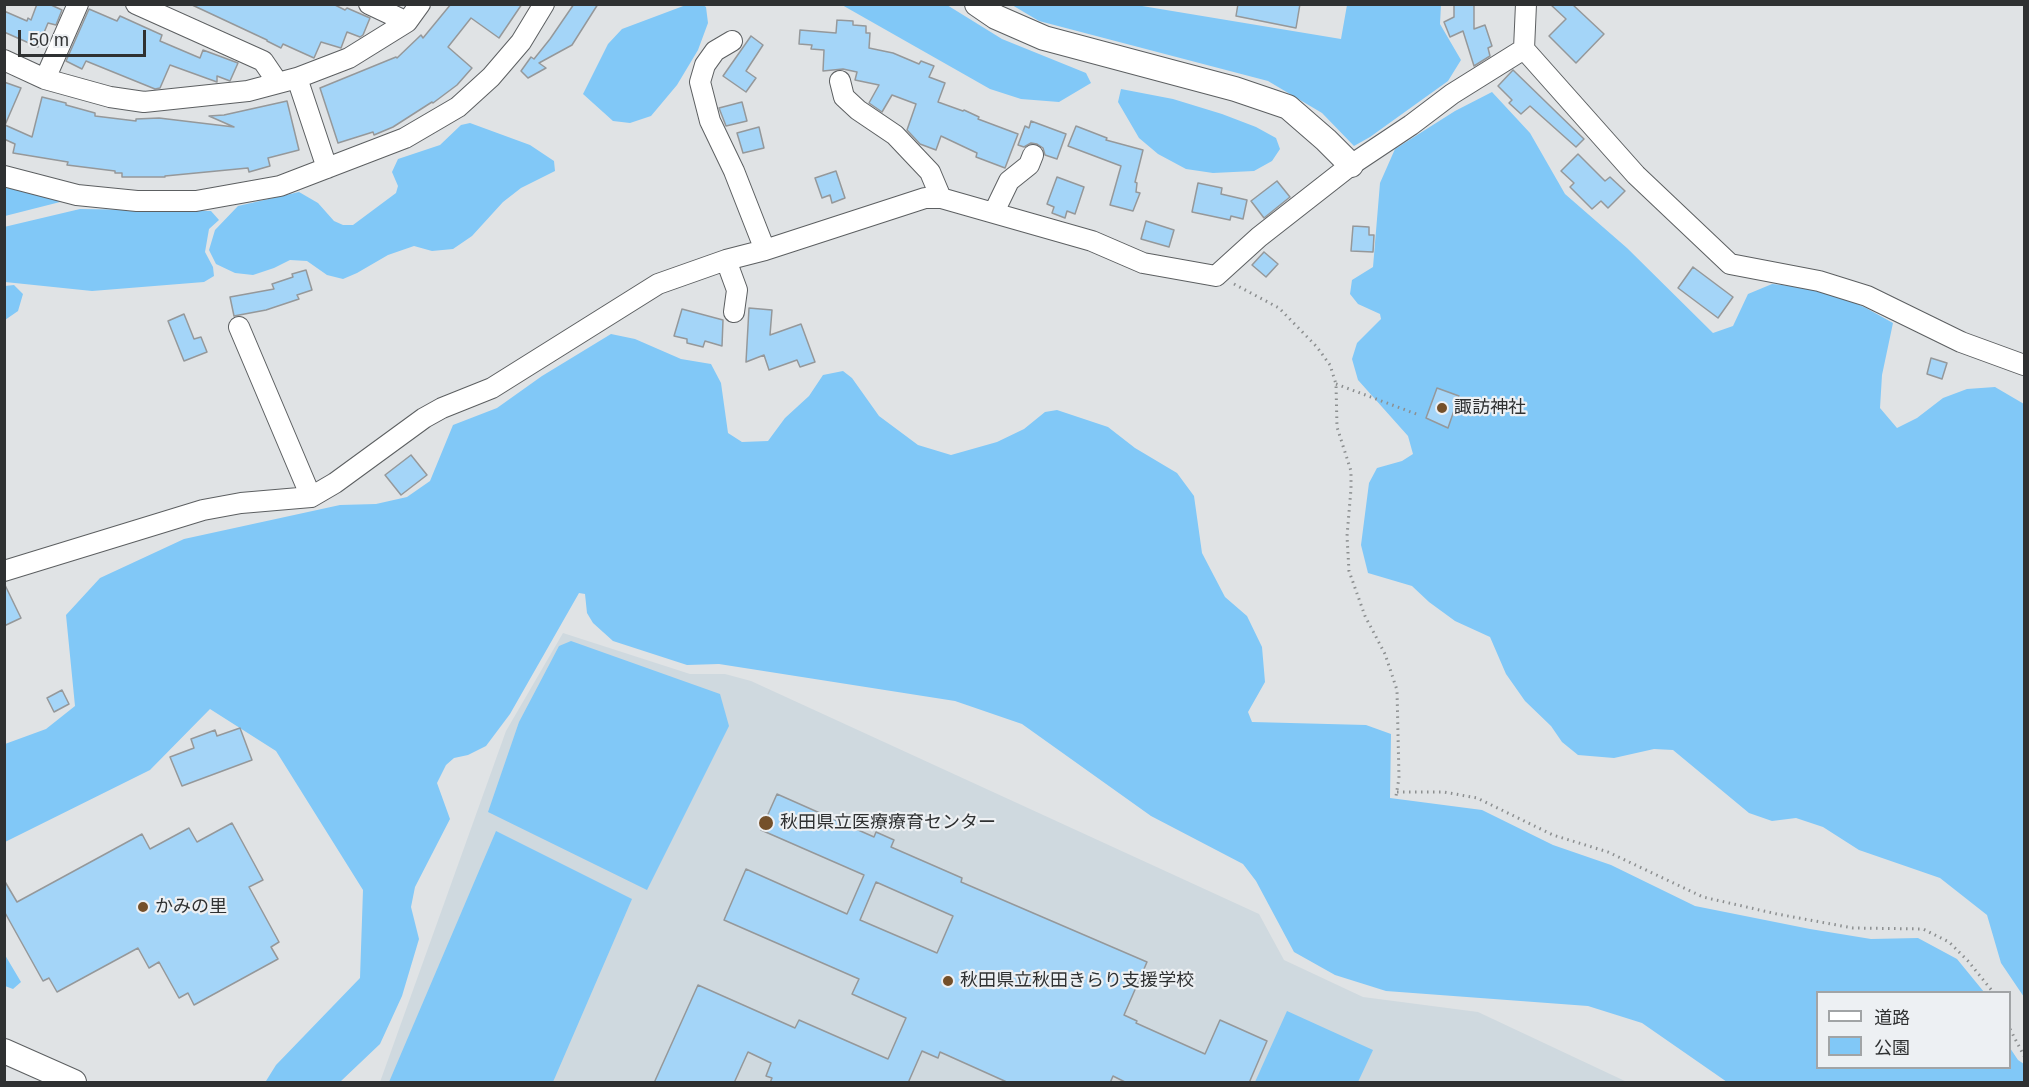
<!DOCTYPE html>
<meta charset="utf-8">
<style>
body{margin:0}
#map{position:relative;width:2029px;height:1087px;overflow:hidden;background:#e0e3e5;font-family:Arial,"Noto Sans JP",sans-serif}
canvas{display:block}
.frame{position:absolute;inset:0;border:6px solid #2f3132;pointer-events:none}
.legend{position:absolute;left:1816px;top:991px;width:195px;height:78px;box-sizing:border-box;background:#edf0f3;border:2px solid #a1a4a6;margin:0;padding:8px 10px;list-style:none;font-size:18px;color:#2f3132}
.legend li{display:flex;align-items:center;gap:12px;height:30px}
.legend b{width:30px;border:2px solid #a1a4a6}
.scale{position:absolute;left:18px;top:30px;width:128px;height:27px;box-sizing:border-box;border:3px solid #2f3132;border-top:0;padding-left:8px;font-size:18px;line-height:21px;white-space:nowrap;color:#2f3132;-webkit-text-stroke:4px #edf0f3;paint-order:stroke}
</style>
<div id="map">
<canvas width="2029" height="1087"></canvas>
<div class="frame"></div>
<ul class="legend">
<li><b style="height:8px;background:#fff"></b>道路</li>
<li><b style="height:16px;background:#81c8f7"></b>公園</li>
</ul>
<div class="scale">50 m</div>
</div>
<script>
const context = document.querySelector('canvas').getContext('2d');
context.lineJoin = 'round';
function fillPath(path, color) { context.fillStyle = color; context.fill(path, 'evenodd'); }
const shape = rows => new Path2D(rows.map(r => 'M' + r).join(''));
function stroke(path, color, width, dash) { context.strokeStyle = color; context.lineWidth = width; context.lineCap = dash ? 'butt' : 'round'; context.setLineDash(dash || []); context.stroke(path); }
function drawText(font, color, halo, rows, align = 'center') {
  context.font = font + ' Arial,"Noto Sans JP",sans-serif'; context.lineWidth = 4.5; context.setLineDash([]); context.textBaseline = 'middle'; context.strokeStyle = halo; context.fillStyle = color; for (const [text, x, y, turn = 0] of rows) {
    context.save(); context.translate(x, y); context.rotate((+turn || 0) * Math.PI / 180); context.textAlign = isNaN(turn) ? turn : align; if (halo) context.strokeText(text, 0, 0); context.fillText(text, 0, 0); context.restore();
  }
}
fillPath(shape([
 [563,633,690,674,725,674,751,681,1259,914,1284,960,1363,997,1478,1012,1627,1082,380,1082,506,731]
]), '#cfd9df');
fillPath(shape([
 [686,5,703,5,706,7,708,23,698,50,677,85,651,116,630,123,613,121,583,94,608,44,622,29],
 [842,5,947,5,1002,39,1086,73,1091,83,1059,102,1021,99,990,89],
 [1012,5,1136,5,1341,39,1347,5,1441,5,1440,24,1461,60,1448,81,1370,137,1354,146,1322,113,1268,81,1039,21],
 [1121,89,1173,99,1222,114,1256,127,1276,138,1280,149,1272,161,1254,171,1213,173,1186,169,1158,154,1139,138,1118,102],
 [1492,92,1530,133,1565,194,1627,248,1713,333,1733,326,1748,294,1772,284,1824,289,1866,308,1893,323,1882,375,1880,408,1897,428,1917,418,1943,398,1967,389,1995,387,2024,404,2024,997,2001,963,1987,915,1940,878,1859,850,1823,827,1796,818,1772,821,1749,813,1673,750,1654,749,1614,758,1578,755,1562,742,1551,726,1525,701,1506,674,1490,637,1455,621,1429,602,1412,586,1368,573,1361,545,1369,483,1377,468,1402,461,1413,454,1408,436,1358,380,1352,359,1357,343,1381,319,1380,314,1358,304,1350,294,1352,280,1373,267,1380,183,1395,149,1455,111],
 [470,123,530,145,554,161,555,171,521,188,503,202,472,236,453,249,432,251,414,246,388,255,357,273,343,279,327,275,307,261,290,260,274,268,253,275,235,273,216,264,209,250,215,230,238,206,299,192,318,203,334,221,343,225,353,225,396,193,398,186,392,172,398,159,440,145,461,125],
 [4,183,64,201,5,216],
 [80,209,211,211,219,220,209,229,205,252,213,267,214,276,204,282,92,291,5,282,4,227],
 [14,285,23,294,18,311,5,320,5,286],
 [611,334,635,339,681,359,711,364,721,383,728,433,742,442,768,441,785,418,809,396,823,375,843,371,852,378,879,416,918,445,951,455,997,442,1024,429,1045,412,1057,410,1108,427,1135,448,1177,473,1194,496,1202,553,1225,597,1247,616,1262,647,1265,682,1248,712,1252,722,1366,725,1391,734,1390,798,1482,810,1553,845,1611,865,1695,906,1810,929,1871,939,1918,938,1957,959,1984,992,1818,992,1818,1068,2010,1068,2010,1048,2018,1060,2024,1064,2024,1082,1727,1082,1642,1023,1588,1006,1386,991,1335,975,1294,952,1256,881,1243,864,1151,816,1022,724,955,701,719,664,687,665,613,641,593,623,587,613,585,594,579,593,510,714,486,746,468,755,454,758,446,765,437,783,450,819,415,887,411,907,419,939,402,996,380,1044,340,1082,268,1082,266,1081,276,1065,360,978,363,890,276,751,210,709,150,770,5,842,5,744,46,729,75,706,66,615,100,578,184,539,340,505,376,504,407,497,430,481,453,425,497,408,542,376],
 [571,641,720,694,729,726,647,890,488,812,519,722,559,646],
 [496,831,632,899,553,1082,389,1082],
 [5,955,21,982,13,989,5,986],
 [1287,1011,1373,1050,1358,1082,1255,1082]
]), '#81c8f7');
const building = shape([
 [37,4,49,4,62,10,56,25,48,23,38,47,4,32,4,11,27,21,28,18,31,20,37,4],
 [190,4,333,4,345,10,347,8,370,18,363,35,360,37,347,32,341,48,321,42,314,58,283,44,281,48,267,41,267,40,190,4],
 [451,4,522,4,499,38,471,18,448,47,472,68,457,85,433,103,432,102,393,127,374,135,373,132,338,143,320,88,396,57,397,58,421,35,423,38,451,4],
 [574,4,598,4,572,45,539,63,546,68,528,78,521,71,531,57,534,59,550,39,574,4],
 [1238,4,1300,4,1296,28,1236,16,1238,4],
 [1454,4,1474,4,1474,29,1485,25,1492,46,1488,48,1490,56,1474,66,1463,31,1450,37,1444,22,1454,17,1454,4],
 [1550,4,1572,4,1604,34,1576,63,1549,36,1566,19,1550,4],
 [89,9,117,21,120,16,162,35,160,41,200,58,203,50,238,63,230,81,217,76,217,82,170,65,160,88,155,89,86,61,82,69,66,61,89,9],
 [837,20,853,21,853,25,866,26,866,33,870,33,869,48,893,53,919,64,921,61,934,66,929,77,945,83,938,102,963,111,964,110,979,117,978,119,1018,134,1005,168,976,157,977,153,941,136,936,150,920,144,907,130,916,104,892,95,882,112,869,103,879,85,855,80,857,72,843,69,823,71,824,50,811,49,812,45,799,44,800,30,836,33,837,20],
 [751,36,763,45,746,71,756,78,746,92,723,76,751,36],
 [1513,70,1584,139,1576,147,1530,106,1521,114,1509,103,1512,100,1498,86,1513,70],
 [4,82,21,88,5,125,32,137,42,97,66,103,66,105,95,113,95,116,136,121,136,119,159,118,234,127,209,116,224,115,287,101,299,150,268,158,270,166,249,172,248,168,165,176,165,177,122,177,122,173,115,173,115,171,67,165,68,162,13,153,15,144,4,139,4,82],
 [742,102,747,121,726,126,719,108,742,102],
 [1031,121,1066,134,1057,159,1045,155,1043,148,1037,144,1031,143,1024,147,1018,145,1025,126,1029,128,1031,121],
 [1076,126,1107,138,1106,140,1143,150,1135,182,1137,183,1136,192,1140,193,1133,211,1110,205,1121,166,1068,146,1076,126],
 [759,127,764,148,743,153,737,133,759,127],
 [1578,154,1605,181,1610,177,1625,191,1608,208,1601,201,1592,209,1570,187,1574,183,1561,171,1578,154],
 [836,171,845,198,832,203,830,195,822,198,815,178,836,171],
 [1057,177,1084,187,1075,214,1067,211,1065,218,1052,213,1054,207,1047,204,1057,177],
 [1277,181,1290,197,1264,218,1251,201,1277,181],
 [1198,183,1222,188,1221,194,1247,200,1243,219,1231,216,1230,220,1192,212,1198,183],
 [1146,221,1174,230,1169,247,1141,239,1146,221],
 [1353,226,1369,227,1369,235,1374,235,1373,252,1351,251,1353,226],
 [1264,252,1278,264,1266,277,1252,265,1264,252],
 [1693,267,1733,297,1718,318,1678,288,1693,267],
 [306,270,312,290,297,295,299,299,266,310,234,316,230,297,274,289,272,284,293,277,292,274,306,270],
 [749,308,772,310,770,335,801,324,815,362,800,367,797,360,769,370,764,355,746,362,749,308],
 [682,309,723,320,722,346,705,341,703,347,687,343,687,339,674,336,682,309],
 [184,314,194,339,201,337,207,352,184,361,168,321,184,314],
 [1931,358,1947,363,1942,379,1927,374,1931,358],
 [1437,388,1459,396,1448,428,1426,418,1437,388],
 [411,455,427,475,401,495,385,475,411,455],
 [4,583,21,618,4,626,4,583],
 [62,690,69,704,54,712,47,698,62,690],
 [240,728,252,760,182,786,170,757,194,748,191,739,215,730,217,736,240,728],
 [777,794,874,837,876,832,894,840,891,847,962,878,961,882,1147,962,1124,1015,1137,1021,1136,1023,1205,1054,1220,1020,1267,1041,1249,1083,1127,1083,1113,1076,1110,1083,1009,1083,940,1052,938,1058,922,1051,908,1083,770,1083,772,1078,766,1076,771,1063,748,1052,734,1083,654,1083,698,985,795,1028,799,1020,888,1059,906,1018,852,994,859,979,724,920,746,869,847,914,864,875,761,830,777,794],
 [876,882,953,916,937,953,860,920,876,882],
 [232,823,263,880,249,887,279,942,271,947,278,959,194,1005,188,993,179,998,159,962,149,968,138,948,57,992,49,978,43,981,4,911,4,880,17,902,142,834,150,849,189,828,197,842,232,823]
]);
fillPath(building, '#a4d5f8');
stroke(building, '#95989a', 1.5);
const minor = shape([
 [136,4,263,61,278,83],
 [369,4,407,22],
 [1526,4,1524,49,1636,175,1730,264,1819,281,1867,296,1961,342,2024,365],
 [732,41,715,51,705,65,700,82,710,121,734,171,765,250],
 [4,60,45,79,110,97,144,102,248,91,297,78,349,58,407,22,420,4],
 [297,78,327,168],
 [45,79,78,4],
 [840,81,844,97,858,110,895,135,930,172,941,198],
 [4,176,77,195,137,201,196,201,280,186,405,138,458,107,491,77,521,42,544,4],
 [994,212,1009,181,1029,165,1033,155],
 [726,260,737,290,734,312],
 [239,327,311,497],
 [4,571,203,510,241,503,311,497,335,483,424,418,442,408,492,388,658,284,726,260,765,250,925,198,941,198,1092,241,1143,263,1216,276,1259,237,1351,165,1411,125,1452,94,1524,49]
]);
const tertiary = shape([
 [977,4,996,17,1044,38,1235,89,1288,107,1326,140,1351,165],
 [4,1051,74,1082]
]);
stroke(minor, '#5c5f61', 22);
stroke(tertiary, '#5c5f61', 26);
stroke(shape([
 [1234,284,1279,308,1317,347,1330,365,1336,384,1337,427,1351,471,1351,489,1347,536,1349,571,1365,616,1385,654,1397,690,1399,778,1396,796],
 [1336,384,1419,415],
 [1397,792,1444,792,1477,798,1553,835,1608,852,1703,897,1777,914,1853,928,1923,929,1949,942,1968,961,1993,992],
 [2010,1029,2024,1056]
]), '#8c8f90', 3, [1.5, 4.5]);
stroke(minor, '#fff', 20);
stroke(tertiary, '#fff', 24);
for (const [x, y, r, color] of [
 [1442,408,6,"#74502a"],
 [766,823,8,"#74502a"],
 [143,907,6,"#74502a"],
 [948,981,6,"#74502a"]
]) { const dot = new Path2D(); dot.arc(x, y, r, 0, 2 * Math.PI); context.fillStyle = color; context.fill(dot); stroke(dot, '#edf0f3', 2); }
drawText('18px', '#2f3132', '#edf0f3', [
 ["諏訪神社",1454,408],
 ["秋田県立医療療育センター",780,823],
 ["かみの里",155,907],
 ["秋田県立秋田きらり支援学校",960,981]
], 'left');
</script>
